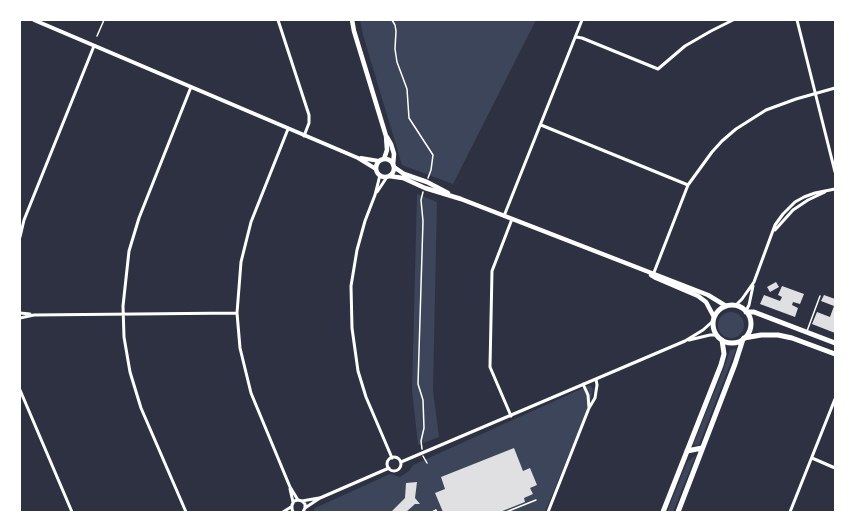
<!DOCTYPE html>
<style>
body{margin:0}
#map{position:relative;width:855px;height:532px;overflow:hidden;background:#2d3142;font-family:Mulish,sans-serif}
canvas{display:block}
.frame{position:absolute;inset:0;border:21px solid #fff;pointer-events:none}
</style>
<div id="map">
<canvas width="855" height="532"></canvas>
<div class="frame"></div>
</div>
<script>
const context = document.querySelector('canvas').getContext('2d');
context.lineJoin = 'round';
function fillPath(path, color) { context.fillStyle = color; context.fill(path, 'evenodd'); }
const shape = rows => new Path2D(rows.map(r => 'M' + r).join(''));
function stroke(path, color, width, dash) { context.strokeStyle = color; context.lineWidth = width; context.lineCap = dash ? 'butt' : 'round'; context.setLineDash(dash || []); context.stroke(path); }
fillPath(shape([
 [360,20,536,20,453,184,402,165,363,35],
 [417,194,437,202,433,390,439,437,418,445,412,391],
 '718 325a13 13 0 1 1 26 0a13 13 0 1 1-26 0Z',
 [736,349,699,445,693,445,724,368,730,350],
 [590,385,593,389,592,395,589,406,545,512,313,512,315,508,390,474,400,477,409,471,413,465],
 [696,455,673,512,667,512,687,462]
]), '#3c4559');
fillPath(shape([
 [776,282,779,287,770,292,767,287],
 [782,286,804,294,800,304,793,302,792,305,798,308,795,317,760,304,764,295,780,301,782,297,778,295],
 [824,295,835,299,835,333,812,324,817,312,830,317,834,306,821,301],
 [514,448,523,471,530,468,537,485,530,488,533,494,524,498,525,502,500,512,443,512,435,493,445,489,441,477],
 [417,482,415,498,420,504,415,504,406,512,391,512,405,498,406,483]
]), '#e0e0e3');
stroke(shape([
 [392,20,395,25,396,31,395,49,397,62,407,89,409,118,433,155,431,170,428,178],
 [97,36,104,20],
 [422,449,421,441,424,428,423,400,418,384,423,221,421,200,423,192],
 [423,456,427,463],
 [432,512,436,510,437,512],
 [506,512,536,500]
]), '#fff', 1.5);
stroke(shape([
 [807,331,820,296]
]), '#fff', 1.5);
stroke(shape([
 [278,20,309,115,309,123,304,136],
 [797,20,835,172],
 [576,37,582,38,658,69,685,46,711,31,733,20],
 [541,125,688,185],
 [288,129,251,222,241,262,237,313,240,348,251,393,290,487,298,500],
 [380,175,375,195,365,221,357,250,351,286,352,328,358,371,366,397,392,458],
 [377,192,387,177],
 [504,216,582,20],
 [775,230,793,210,808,200,825,192],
 [20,237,24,220,94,46],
 [653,275,688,185,712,152,722,141,736,129,766,110,796,99,835,88],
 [736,305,742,299,754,282,775,225,783,214,795,202,804,197,815,193,835,189],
 [746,311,749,305,753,286],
 [20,313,30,314],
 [20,318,34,315,237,313],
 [689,340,710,335,717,335],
 [583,384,588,395,589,408],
 [20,390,72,512],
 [511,416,490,367,492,271,512,219],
 '387 464a7 7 0 1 1 14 0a7 7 0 1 1-14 0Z',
 [812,458,835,468],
 [401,462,685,341,703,330,713,321],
 [290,489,293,502],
 [302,501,319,498],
 [305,508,320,498,389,468],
 [186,512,141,408,130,372,124,337,123,306,129,251,139,218,191,87],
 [283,512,291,507],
 [293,512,292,509,292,505,294,501,298,500,302,501,305,504,305,508,303,512],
 [548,512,589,408,595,398,597,385,596,379],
 [790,512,835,399]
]), '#fff', 3);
stroke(shape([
 [34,20,358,158,376,169],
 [361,158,379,161]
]), '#fff', 4);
stroke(shape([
 [352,20,354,31,386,136,387,150,384,159],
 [387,137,391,144,394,154,393,165],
 '376 168a9 9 0 1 1 18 0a9 9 0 1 1-18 0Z',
 [394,167,404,174,427,182,448,193],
 [389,176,403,178,425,188,461,199,708,295,726,306],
 [651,275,656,278,698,296,706,302,714,317]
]), '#fff', 4.5);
stroke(shape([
 '713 324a19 19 0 1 1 38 0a19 19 0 1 1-38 0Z',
 [746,312,754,312,835,343],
 [744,338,761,335,778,335,792,338,835,354],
 [687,451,702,448],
 [663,512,721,365,724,354,722,340],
 [678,512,735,364,743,339]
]), '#fff', 5);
</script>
